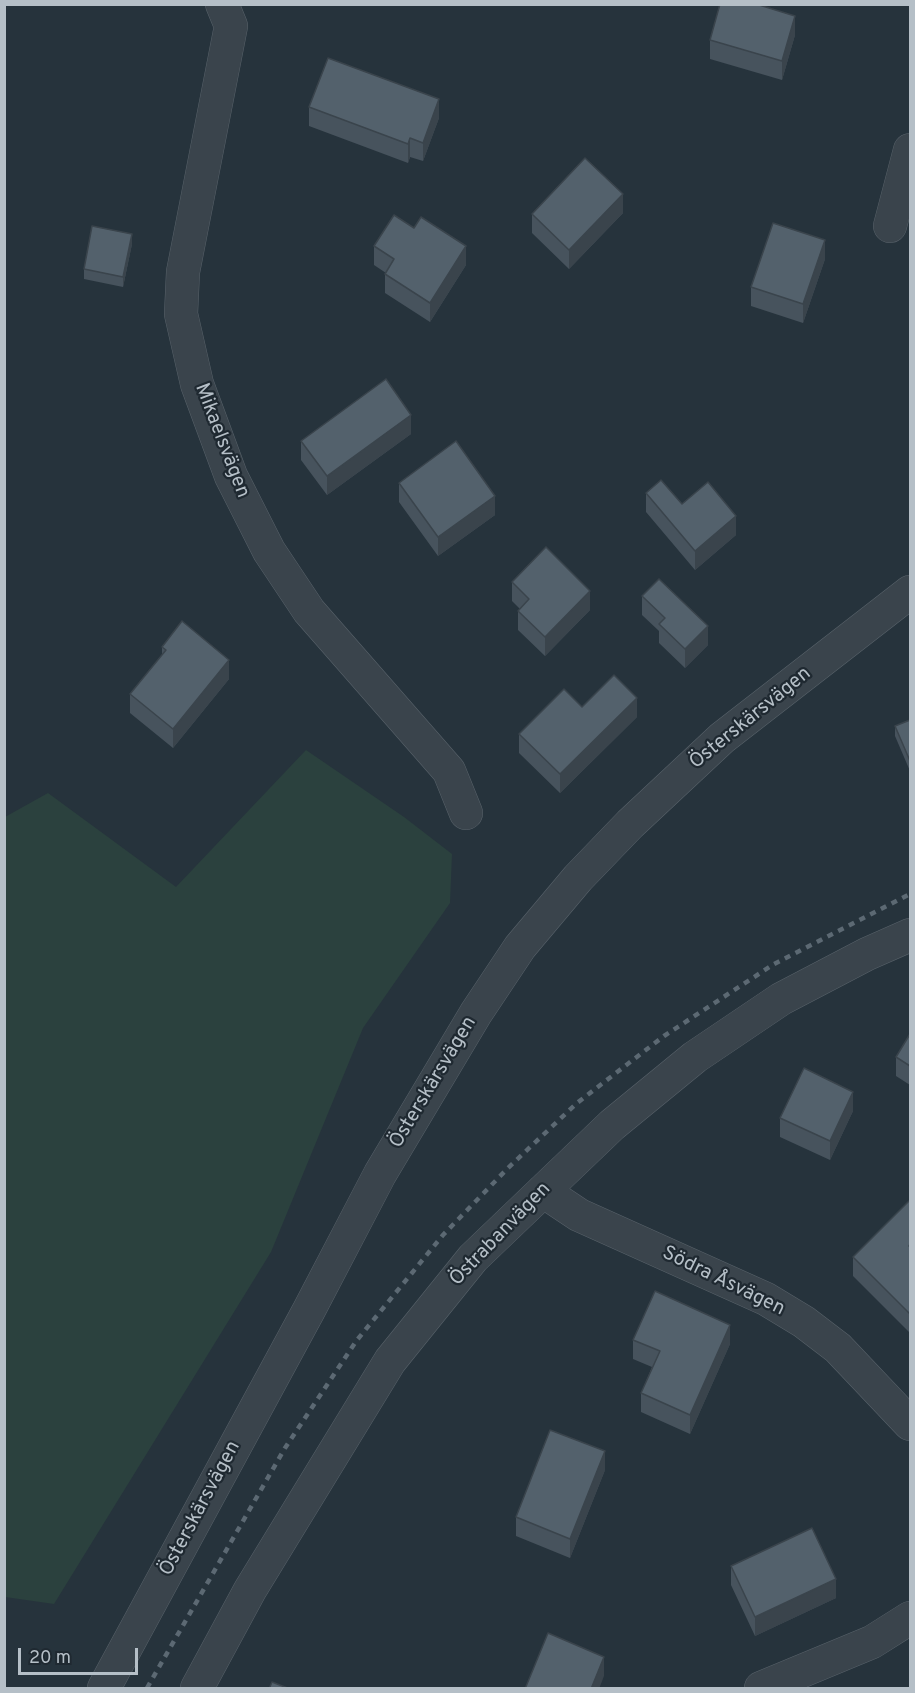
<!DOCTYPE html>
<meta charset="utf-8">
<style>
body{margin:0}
#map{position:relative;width:915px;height:1693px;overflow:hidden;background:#26333c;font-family:Overpass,sans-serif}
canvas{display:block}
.frame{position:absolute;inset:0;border:6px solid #b5bfc7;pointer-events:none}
.scale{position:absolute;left:18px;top:1648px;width:120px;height:27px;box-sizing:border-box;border:3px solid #b5bfc7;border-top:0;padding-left:8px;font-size:18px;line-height:21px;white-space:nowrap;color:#b5bfc7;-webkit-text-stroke:4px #1f2931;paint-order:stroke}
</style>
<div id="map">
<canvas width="915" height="1693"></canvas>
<div class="frame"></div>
<div class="scale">20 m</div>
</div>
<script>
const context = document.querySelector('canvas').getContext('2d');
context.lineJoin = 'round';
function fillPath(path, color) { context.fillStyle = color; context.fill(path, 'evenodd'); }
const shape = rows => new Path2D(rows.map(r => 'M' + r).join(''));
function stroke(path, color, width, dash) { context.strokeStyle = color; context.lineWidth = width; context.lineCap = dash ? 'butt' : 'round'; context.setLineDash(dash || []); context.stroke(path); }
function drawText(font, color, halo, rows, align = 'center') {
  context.font = font + ' Overpass,sans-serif'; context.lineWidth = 4.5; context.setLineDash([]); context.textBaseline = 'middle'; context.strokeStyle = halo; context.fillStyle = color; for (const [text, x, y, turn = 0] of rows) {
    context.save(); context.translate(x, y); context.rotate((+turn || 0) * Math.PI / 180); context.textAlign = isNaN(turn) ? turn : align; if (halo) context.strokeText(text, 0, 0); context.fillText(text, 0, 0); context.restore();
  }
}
fillPath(shape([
 [306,750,404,817,452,854,450,903,363,1028,271,1252,54,1604,5,1597,5,817,48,793,176,887]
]), '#2b413e');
const minor = shape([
 [222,4,231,26,183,272,181,314,197,384,231,476,269,551,309,611,449,771,466,813],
 [890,226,910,150],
 [543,1191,579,1215,766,1299,804,1322,838,1348,910,1424],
 [104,1688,309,1310,380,1174,476,1013,520,947,578,878,630,824,722,738,910,592],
 [197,1688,250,1590,390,1361,473,1258,612,1125,695,1057,781,999,867,954,910,935],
 [761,1688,872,1642,910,1618]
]);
stroke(minor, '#58626a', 34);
stroke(minor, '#3a444c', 33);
stroke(shape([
 [147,1688,285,1448,357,1340,443,1235,508,1168,577,1103,664,1036,774,964,910,894]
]), '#5c6973', 4.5, [6, 6]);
fillPath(shape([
 [795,35,782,80,710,59,710,40],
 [309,107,439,118,423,161,410,157,408,163,309,126],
 [623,213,569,269,532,233,532,214],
 [132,244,123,287,84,279,84,269],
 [374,246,466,265,430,322,385,293,385,274,386,273,374,265],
 [825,259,803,323,751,306,751,287],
 [411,434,327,495,301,460,301,441],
 [399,483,495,515,438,556,399,502],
 [646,493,682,504,736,535,695,570,646,512],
 [512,582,590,610,545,656,518,630,518,611,520,609,512,601],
 [642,596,708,645,685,668,659,643,659,631,642,615],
 [162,647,229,679,173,748,130,713,130,694,162,655],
 [637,717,560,793,519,753,519,734],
 [910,720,910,771,895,736,895,726],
 [910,1034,910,1085,896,1076,896,1057],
 [853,1111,830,1160,780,1137,780,1118],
 [910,1200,910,1333,853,1276,853,1257],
 [633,1340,730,1344,690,1434,641,1412,641,1393,652,1367,633,1359],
 [605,1470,570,1558,516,1536,516,1517],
 [731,1566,836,1598,755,1636,731,1585]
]), '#47535d');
fillPath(shape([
 [795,16,795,35,782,80,782,61],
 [439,99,439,118,423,161,423,143],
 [410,138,410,157,408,163,408,144],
 [623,194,623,213,569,269,569,250],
 [132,234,132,244,123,287,123,277],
 [825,240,825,259,803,323,803,304],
 [466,246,466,265,430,322,430,303],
 [411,415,411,434,327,495,327,476],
 [495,496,495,515,438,556,438,537],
 [736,516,736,535,695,570,695,551],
 [590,591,590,610,545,656,545,637],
 [708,626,708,645,685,668,685,649],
 [229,660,229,679,173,748,173,729],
 [637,698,637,717,560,793,560,774],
 [853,1092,853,1111,830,1160,830,1141],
 [730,1325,730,1344,690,1434,690,1415],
 [605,1451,605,1470,570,1558,570,1539],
 [836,1579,836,1598,755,1636,755,1617],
 [604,1657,604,1676,599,1689,591,1689]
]), '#3a444c');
const building = shape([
 [720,4,756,4,795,16,782,61,710,40,720,4],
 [328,58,439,99,423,143,410,138,408,144,309,107,328,58],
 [585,158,623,194,569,250,532,214,585,158],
 [394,215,414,228,421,217,466,246,430,303,385,274,394,259,374,246,394,215],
 [773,223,825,240,803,304,751,287,773,223],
 [92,226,132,234,123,277,84,269,92,226],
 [386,379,411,415,327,476,301,441,386,379],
 [456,441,495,496,438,537,399,483,456,441],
 [661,480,682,504,708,482,736,516,695,551,646,493,661,480],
 [546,547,590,591,545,637,518,611,529,599,512,582,546,547],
 [659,579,708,626,685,649,659,624,665,618,642,596,659,579],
 [182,621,229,660,173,729,130,694,166,650,162,647,182,621],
 [614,675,637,698,560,774,519,734,564,689,582,707,614,675],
 [910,720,910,761,895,726,910,720],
 [910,1034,910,1066,896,1057,910,1034],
 [804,1068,853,1092,830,1141,780,1118,804,1068],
 [910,1200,910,1244,909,1246,910,1247,910,1314,853,1257,910,1200],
 [655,1291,730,1325,690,1415,641,1393,660,1351,633,1340,655,1291],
 [550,1430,605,1451,570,1539,516,1517,550,1430],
 [812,1528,836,1579,755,1617,731,1566,812,1528],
 [548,1633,604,1657,591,1689,525,1689,548,1633],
 [272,1682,290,1689,269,1689,272,1682]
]);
fillPath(building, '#53616c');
stroke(building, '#3a444c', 1.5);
drawText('20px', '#b5bfc7', '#1f2931', [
 ["Mikaelsvägen",221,441,69],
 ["Österskärsvägen",751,719,-39],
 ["Österskärsvägen",434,1083,-59],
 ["Östrabanvägen",501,1235,-46],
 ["Södra Åsvägen",723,1282,26],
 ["Österskärsvägen",201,1509,-62]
]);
</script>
